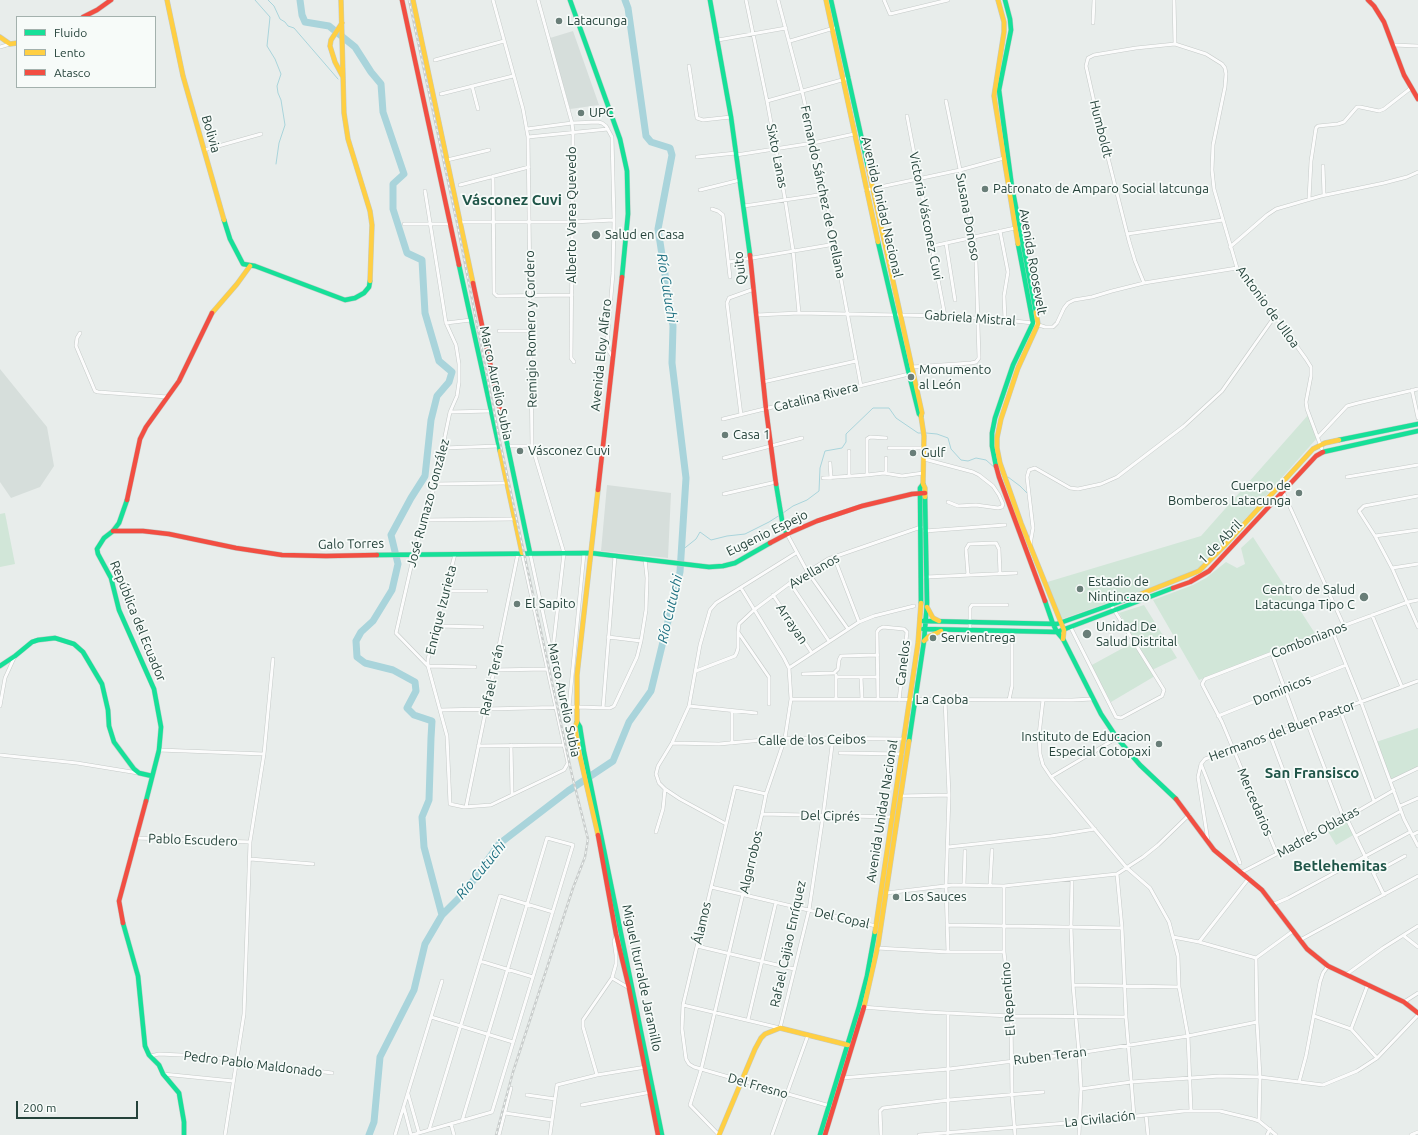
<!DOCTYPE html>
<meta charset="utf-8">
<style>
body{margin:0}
#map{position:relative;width:1418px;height:1135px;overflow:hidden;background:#e8edeb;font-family:Ubuntu,sans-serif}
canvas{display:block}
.legend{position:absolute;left:16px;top:16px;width:140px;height:72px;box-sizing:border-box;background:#f7fbf9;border:1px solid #a3b1ad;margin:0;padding:5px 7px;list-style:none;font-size:12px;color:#24423a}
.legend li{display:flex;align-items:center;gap:8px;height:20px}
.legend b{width:20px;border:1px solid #a3b1ad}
.scale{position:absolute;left:16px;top:1101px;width:122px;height:18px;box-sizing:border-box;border:2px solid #24423a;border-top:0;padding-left:5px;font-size:12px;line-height:14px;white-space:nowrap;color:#24423a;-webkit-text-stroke:3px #f7fbf9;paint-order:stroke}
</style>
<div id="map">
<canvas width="1418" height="1135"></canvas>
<ul class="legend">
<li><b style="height:5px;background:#16e098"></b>Fluido</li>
<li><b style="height:5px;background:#ffcf43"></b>Lento</li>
<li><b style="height:5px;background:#f24e42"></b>Atasco</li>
</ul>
<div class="scale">200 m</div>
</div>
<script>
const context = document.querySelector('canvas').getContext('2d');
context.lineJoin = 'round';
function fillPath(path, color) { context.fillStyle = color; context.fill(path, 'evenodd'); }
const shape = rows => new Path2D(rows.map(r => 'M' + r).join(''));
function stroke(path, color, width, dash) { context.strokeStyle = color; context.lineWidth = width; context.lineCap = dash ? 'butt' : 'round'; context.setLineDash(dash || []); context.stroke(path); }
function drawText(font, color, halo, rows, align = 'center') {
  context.font = font + ' Ubuntu,sans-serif'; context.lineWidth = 3.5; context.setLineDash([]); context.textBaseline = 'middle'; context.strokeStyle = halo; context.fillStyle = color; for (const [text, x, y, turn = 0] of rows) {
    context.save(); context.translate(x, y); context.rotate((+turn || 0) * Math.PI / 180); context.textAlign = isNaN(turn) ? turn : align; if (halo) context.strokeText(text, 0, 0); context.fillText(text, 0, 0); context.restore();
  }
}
fillPath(shape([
 [573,31,599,105,570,109,550,38],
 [0,369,47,427,54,466,40,487,11,498,0,482],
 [607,485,671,493,668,558,601,551]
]), '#d6dedb');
fillPath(shape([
 [1309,414,1318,437,1199,571,1059,620,1044,583,1201,536],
 [5,513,15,564,0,567,0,514],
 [1253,537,1316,635,1199,680,1153,600,1193,585,1206,578,1226,562,1237,568,1245,564,1241,548],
 [1144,605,1177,658,1152,670,1155,676,1111,702,1090,666,1134,642,1144,656,1119,613],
 [1418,728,1418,768,1391,781,1376,742],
 [1346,817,1355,834,1336,845,1326,828]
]), '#d1e6d8');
stroke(shape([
 [255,0,270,17,267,46,275,59,281,74,277,86,278,93,281,100,285,125,279,143,276,164],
 [268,0,274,6,280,19,285,22,288,26,294,28,338,79],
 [926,433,937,434,948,438,951,449,961,460,968,461,976,458,986,460,995,468],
 [1008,477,1020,486,1027,493],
 [783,513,793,506,807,500,819,491,820,468,825,451,842,448,846,442,846,434,873,408,889,408,896,418,918,433,921,433],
 [681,551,696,539,700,532,711,540,727,536,745,534,769,522,780,515]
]), '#a9d4db', 1);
stroke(shape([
 [300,0,302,15,305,22,329,26,355,47,371,72,381,84,383,112,404,174,393,184,393,209,407,253,422,260,425,313,439,361,452,372,449,382,437,396,431,420,425,476,411,498,391,535,398,564,392,590,373,621,361,632,356,641,357,657,365,663,393,670,415,682,416,691,407,708,414,715,432,721,431,738,429,800,422,817,424,847,442,915],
 [369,1135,374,1122,380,1057,414,990,425,944,442,915,465,892,499,844,568,791,613,761,629,722,651,691,680,572,686,478,672,363,673,326,658,229,672,155,670,148,651,142,646,136,628,8,625,0]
]), '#a9d4db', 7);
const street = shape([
 [493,0,523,109,528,137,532,446,564,553,552,657],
 [538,0,572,123,573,132,571,358,574,362],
 [746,0,767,101,785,199,793,250,799,313],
 [778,0,802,91,825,194,861,386],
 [884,0,890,14,948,0],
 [1174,0,1175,44,1206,54,1222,64,1225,68,1226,74,1225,87,1213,145,1212,170,1214,189,1237,268,1275,316,1306,359,1311,367,1311,376,1306,402,1307,409,1323,452],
 [1093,23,1094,0],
 [718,40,786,28],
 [790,41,834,28],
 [1393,45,1418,46],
 [0,47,10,44],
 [435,60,504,41],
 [689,66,697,118,703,120,731,117],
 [472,86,478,109],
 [441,94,513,76],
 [767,101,849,78],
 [907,116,945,316],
 [527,129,572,123,598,122,602,123,606,126,612,137,614,220,613,273,607,344,608,350,612,356],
 [528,137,608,129],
 [204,150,261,134],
 [736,155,813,143,854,134],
 [697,157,736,153],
 [447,160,489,150],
 [1323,166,1324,195],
 [493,176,494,293,497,296,572,295],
 [460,185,529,167],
 [700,190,740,180],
 [866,190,960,170,1004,158],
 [425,191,446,323,456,345,459,364,459,382,457,396,450,412,435,484,414,554,396,633,428,666,447,736,450,804,464,807,491,805,564,770,568,763,522,553],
 [1309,199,1311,161,1316,128,1318,126,1338,124,1344,122,1357,107,1360,107,1379,111,1384,109,1411,88],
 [744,206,825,194],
 [712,209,718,211,723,215,730,277],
 [460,222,572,222,614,220],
 [404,224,451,224],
 [1000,231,1008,272,1004,296,1005,320],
 [1127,234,1223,220],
 [946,243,955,300],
 [933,246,1015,228],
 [1230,247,1267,215,1276,209,1321,196,1384,183,1407,177,1418,172],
 [729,262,835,244],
 [1144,283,1135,261,1129,241,1095,106,1086,66,1088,58,1094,55,1136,48,1175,44],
 [757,315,799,313,945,316,1005,320,1033,323,1045,327,1053,327,1057,323,1064,308,1068,303,1074,300,1092,297,1112,291,1144,283,1237,268],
 [446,323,471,320],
 [499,331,530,331],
 [80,333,77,338,76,346,95,391,98,392,168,397],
 [912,367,971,363,976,362,979,358,976,261,974,238,946,101],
 [763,382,856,361],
 [1412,390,1418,418],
 [450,412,491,411],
 [741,415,727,303,729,298,754,289],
 [723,419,909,374],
 [1318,437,1347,406,1358,403,1418,389],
 [886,438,870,437,867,439,867,475,884,473,902,476,923,473],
 [507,446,532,446],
 [443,448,499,446],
 [889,448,924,448],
 [849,451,849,476],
 [724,458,802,438],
 [886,458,886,473],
 [924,459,973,472,979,475,993,486,999,495,1003,504,1002,507,998,508,976,505,958,506,948,502],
 [830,463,831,478],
 [1347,477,1418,465],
 [823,478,867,475],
 [435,484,507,483],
 [1280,485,1344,626],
 [724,494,776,482],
 [1418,496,1364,506,1359,511,1375,536,1392,568,1418,627],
 [423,520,514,519],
 [925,531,1005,525],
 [787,534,807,571,848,629],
 [1375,536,1418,530],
 [1030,545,1033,528,1027,477,1029,470,1035,468,1070,488,1078,489,1101,484,1117,477,1184,426,1222,391,1275,316],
 [530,553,563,707],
 [834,557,859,622],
 [1392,568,1418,564],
 [968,575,966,549,969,544,996,543,999,549,1000,573],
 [926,577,1016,573],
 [790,583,829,641],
 [446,591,486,591],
 [773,595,812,653],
 [1372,615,1402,687],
 [437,626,482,627],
 [1071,628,1116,717,1121,718,1162,696,1164,690,1111,605],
 [1332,630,1361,702,1404,819,1418,846],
 [970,631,970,608,972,605,1007,605],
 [608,637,641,641],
 [1272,654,1298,725],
 [428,666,428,659,455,554],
 [428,666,475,667],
 [789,668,859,622,874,616,914,606],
 [494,670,547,669],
 [696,671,735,656,737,652,738,648,738,632],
 [803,674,834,673,838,669,839,660,841,656,878,655],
 [836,675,836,699],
 [836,677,878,677],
 [861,677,862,699],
 [791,699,1072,700,1093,699],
 [878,700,877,632,879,629,883,627,904,629,907,632,899,700],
 [945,700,949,795,946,886,948,952],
 [1009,700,1012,686,1012,631],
 [1043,700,1039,735,1040,754,1043,765,1051,777,1127,868,1150,888,1169,922,1178,956,1179,987,1188,1036,1191,1111],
 [769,704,769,677,738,632,739,624,754,610,790,583,828,559,921,527],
 [0,706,5,678,15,656],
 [689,706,756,713],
 [569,707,584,553],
 [603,708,615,556],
 [440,710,577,707,610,708,614,706,637,657,641,641,646,610,647,578,645,559],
 [1340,710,1374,801],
 [1218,716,1346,665],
 [1307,722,1344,819],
 [1270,735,1308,837],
 [672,743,719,744,785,738,904,739],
 [732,743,732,711],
 [511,745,512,794],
 [478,746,564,745],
 [159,750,264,754],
 [840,753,902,754],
 [0,755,77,763,138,773],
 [1201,764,1240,863],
 [1051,777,1117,738],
 [1391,781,1418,768],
 [766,794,735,787,683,1005,682,1029,686,1059,689,1064,694,1067,830,1106],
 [901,796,949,795],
 [1400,806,1418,798],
 [466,807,518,553],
 [762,814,892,817],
 [1346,817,1384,895],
 [726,824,680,799,665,789,659,783,656,774,658,766,672,743,689,706,700,645,710,610,716,603,796,553],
 [656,832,663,809,665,789],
 [1412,835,1418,832],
 [1356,836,1401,811],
 [136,838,250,842],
 [1208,841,1198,777,1201,764,1205,759,1418,681],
 [948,847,1051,836,1095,829],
 [1277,854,1222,722,1202,684,1205,679,1332,630,1408,602,1418,600],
 [250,859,313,864],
 [1242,872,1344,819,1394,790],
 [1374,873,1405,856],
 [1117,874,1122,928,1126,1017,1134,1116],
 [1072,879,1071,927,1073,985,1079,1053,1081,1089,1079,1135],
 [964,884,965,851],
 [990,885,992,850],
 [1004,886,1004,952,1011,1016,1012,1095,1015,1135],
 [711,887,876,926],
 [886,893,953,885,1004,886,1117,874,1143,857,1158,845,1189,815],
 [1274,904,1288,898,1410,832],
 [947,925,1122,928],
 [1404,936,1418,947],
 [1173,937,1199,942,1256,958,1293,931],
 [1300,940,1418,876],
 [1199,942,1249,878],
 [697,946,794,969],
 [877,948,948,952,1004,952],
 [1256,958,1257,1022,1260,1077,1259,1121],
 [480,961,533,977],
 [1347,974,1383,948,1418,926],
 [612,978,629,988],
 [1073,985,1179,987],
 [1404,1002,1418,993],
 [683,1005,780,1028,809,910,823,816,833,738],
 [862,1007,925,1012,1011,1016,1126,1017],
 [948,1014,948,1135],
 [1314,1016,1351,1029,1377,1058],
 [431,1017,513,1042],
 [748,1020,776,902],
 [1351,1029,1368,984],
 [150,1056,159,1054,203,1056,332,1073],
 [163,1074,233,1081],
 [597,1075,583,1027,583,1020,612,978,616,964,616,955,614,941,616,936],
 [842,1078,949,1069,1079,1053,1188,1036,1257,1022],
 [1299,1082,1306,1056,1320,982,1323,973,1328,966],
 [1081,1089,1131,1082,1220,1076,1260,1077,1323,1085,1357,1071,1377,1058,1418,1015],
 [408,1094,419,1133],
 [527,1095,555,1099],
 [582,1105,651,1092],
 [404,1108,411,1135],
 [505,1113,552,1120],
 [1146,1115,1148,1135],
 [451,1124,454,1135],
 [429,1130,500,896,553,912],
 [225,1135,244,1014,250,842,264,754,273,659],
 [395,1135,442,981],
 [412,1135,492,1112,573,845,547,838,462,1121],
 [499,1135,511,1088],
 [550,1135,557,1085,597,1075,646,1067],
 [719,1135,690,1105,701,1070,762,814,766,794,785,738,791,699,789,668,784,658,741,588],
 [772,1135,808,1035],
 [881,1135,880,1111,883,1108,949,1100,1043,1092],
 [919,1135,1079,1122,1184,1111,1220,1111,1253,1119,1259,1121,1276,1135],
 [1267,1135,1270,1129],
 [1411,1135,1418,1132]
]);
const fast = shape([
 [570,0,620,139,627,171,628,214,622,277],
 [710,0,731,117,750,255],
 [831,0,868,167],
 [1005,0,1010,19,1011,30,999,90,1012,187,1036,312],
 [224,220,230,239,243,264,255,266,345,300,355,298,364,293,369,287,370,281],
 [878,242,909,374,919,414,921,416],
 [459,265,500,451],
 [503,424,530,553],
 [1339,440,1418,424],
 [1323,452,1418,431],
 [996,466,992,446,992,433,995,418,1013,365,1033,323,1018,244],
 [776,484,783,526,787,534],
 [127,500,119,523,113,531,104,538,97,549,98,554,111,578,119,610,154,689,161,727,159,750,146,801],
 [377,555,591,553,709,567,723,566,735,563,770,543],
 [1045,601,1053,624,1057,632,1063,639,1101,714,1117,738,1140,765,1176,799],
 [921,603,920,488,923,484],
 [923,621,1057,624,1133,597],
 [923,629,1057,632,1173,588],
 [0,666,15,656,32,642,38,640,55,638,74,644,83,652,102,684,108,710,109,726,114,742,134,769,139,773,152,776],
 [577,722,580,727,584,752,662,1135],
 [909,741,924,641,927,603,925,497],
 [123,923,138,976,145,1046,149,1055,159,1065,163,1074,179,1093,184,1122,184,1135],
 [820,1135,859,1007,867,976,875,932]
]);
const slow = shape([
 [167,0,183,76,224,220],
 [341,0,344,113,348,139,370,211,372,225,370,281],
 [413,0,473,283],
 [826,0,878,242],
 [998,0,1004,22,1004,32,994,96,1018,244],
 [342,23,331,40,330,46,335,62,343,77],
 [0,37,10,44,17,43],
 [868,167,922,413,921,416,924,436,923,484,925,488,925,497],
 [1036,312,1038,324,1018,368,1001,419,997,438,997,448,1000,463,1021,523,1064,630,1063,639],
 [212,313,237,284,250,266],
 [500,451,522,553],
 [1133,597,1199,571,1225,545,1313,449,1325,443,1339,440],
 [927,607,933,618,939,621],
 [924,641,928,637,941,631],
 [598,835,579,752,575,727,577,722,577,675,598,490],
 [875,932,918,643,921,603],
 [864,1007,878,945,909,741],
 [719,1135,755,1049,761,1038,765,1034,780,1028,848,1045]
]);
const jam = shape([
 [402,0,459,265],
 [1368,0,1374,6,1384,22,1404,75,1418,99],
 [83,17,97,10,111,0],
 [750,255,766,409,776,484],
 [473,283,503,424],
 [996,466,999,477,1045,601],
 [598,490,622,277],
 [127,500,140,439,146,427,179,381,212,313],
 [113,531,143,531,169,534,236,548,282,555,326,556,377,555],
 [770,543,787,534,817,521,862,506,912,494,925,493],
 [1173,588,1190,582,1209,571,1316,456,1323,452],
 [1176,799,1214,850,1262,890,1307,949,1328,966,1404,1002,1418,1013],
 [598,835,616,934,629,988,658,1135],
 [123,923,119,901,146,801],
 [825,1135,864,1007]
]);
stroke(street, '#c5cac8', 4);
stroke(fast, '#c3cbc8', 5.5);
stroke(slow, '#c3cbc8', 5.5);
stroke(jam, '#c3cbc8', 5.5);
stroke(street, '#fcfcfc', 3);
stroke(fast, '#16e098', 4.5);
stroke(slow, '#ffcf43', 4.5);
stroke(jam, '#f24e42', 4.5);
const rail = shape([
 [409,0,457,223,500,442,572,775,588,839,585,857,573,888,513,1072,496,1135]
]);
stroke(rail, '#c9cdcc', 2.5);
stroke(rail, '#f7fbf9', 1, [3]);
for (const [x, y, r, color] of [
 [559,21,4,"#697e78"],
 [581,113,4,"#697e78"],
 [985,189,4,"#697e78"],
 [596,235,5,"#697e78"],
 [911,377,4,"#697e78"],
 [725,435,4,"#697e78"],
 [520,451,4,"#697e78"],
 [913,453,4,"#697e78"],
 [1299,493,4,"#697e78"],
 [1080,589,4,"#697e78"],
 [1364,597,5,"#697e78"],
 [517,604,4,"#697e78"],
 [1087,634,5,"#697e78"],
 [933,638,4,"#697e78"],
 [1159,744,4,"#697e78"],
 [896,897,4,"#697e78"]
]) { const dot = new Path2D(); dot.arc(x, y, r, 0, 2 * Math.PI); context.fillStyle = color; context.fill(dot); stroke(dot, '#f7fbf9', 1.5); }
drawText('13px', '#24423a', '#f7fbf9', [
 ["Latacunga",567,21],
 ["UPC",589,113],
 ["Patronato de Amparo Social latcunga",993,189],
 ["Salud en Casa",605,235],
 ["Monumento",919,370],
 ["al León",919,385],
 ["Casa 1",733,435],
 ["Vásconez Cuvi",528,451],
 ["Gulf",921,453],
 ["Cuerpo de",1291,486,"right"],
 ["Bomberos Latacunga",1291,501,"right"],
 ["Estadio de",1088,582],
 ["Nintincazo",1088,597],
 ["Centro de Salud",1355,590,"right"],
 ["Latacunga Tipo C",1355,605,"right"],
 ["El Sapito",525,604],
 ["Unidad De",1096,627],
 ["Salud Distrital",1096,642],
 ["Servientrega",941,638],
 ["Instituto de Educacion",1151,737,"right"],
 ["Especial Cotopaxi",1151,752,"right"],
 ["Los Sauces",904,897]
], 'left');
drawText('13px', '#24423a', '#f7fbf9', [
 ["Humboldt",1101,129,76],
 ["Bolivia",211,134,74],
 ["Sixto Lanas",777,156,79],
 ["Fernando Sánchez de Orellana",823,192,78],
 ["Avenida Unidad Nacional",882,207,77],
 ["Alberto Varea Quevedo",572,215,-90],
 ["Victoria Vásconez Cuvi",926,216,79],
 ["Susana Donoso",968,217,80],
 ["Avenida Roosevelt",1033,262,80],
 ["Quito",740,268,-96],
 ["Antonio de Ulloa",1268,307,54],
 ["Gabriela Mistral",970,318,4],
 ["Remigio Romero y Cordero",531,329,-91],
 ["Avenida Eloy Alfaro",601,355,-84],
 ["Marco Aurelio Subia",496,383,78],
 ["Catalina Rivera",816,397,-14],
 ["José Rumazo González",428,503,-75],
 ["Eugenio Espejo",767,533,-26],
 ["1 de Abril",1220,542,-45],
 ["Galo Torres",351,544,-1],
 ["Avellanos",814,571,-30],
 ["Enrique Izurieta",441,610,-76],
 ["República del Ecuador",138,621,68],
 ["Arrayan",792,624,56],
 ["Combonianos",1309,640,-21],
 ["Canelos",903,663,-83],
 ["Rafael Terán",492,680,-78],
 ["Dominicos",1282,690,-22],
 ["Marco Aurelio Subia",564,700,78],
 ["La Caoba",942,700],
 ["Hermanos del Buen Pastor",1282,731,-20],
 ["Calle de los Ceibos",812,740,-1],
 ["Mercedarios",1255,802,67],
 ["Avenida Unidad Nacional",882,811,-81],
 ["Del Ciprés",830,816,1],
 ["Madres Oblatas",1318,832,-29],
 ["Pablo Escudero",193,840,2],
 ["Algarrobos",751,862,-77],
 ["Del Copal",842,918,13],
 ["Álamos",702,923,-77],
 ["Rafael Cajiao Enríquez",788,944,-78],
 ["Miguel Iturralde Jaramillo",642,978,78],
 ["El Repentino",1008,999,-94],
 ["Ruben Teran",1050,1056,-7],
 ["Pedro Pablo Maldonado",253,1064,7],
 ["Del Fresno",758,1086,16],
 ["La Civilación",1100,1119,-6]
]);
drawText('italic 14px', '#1c6f80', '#f7fbf9', [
 ["Río Cutuchi",667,288,81],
 ["Río Cutuchi",670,609,-77],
 ["Río Cutuchi",481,870,-51]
]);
drawText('bold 15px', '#1f5548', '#f7fbf9', [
 ["Vásconez Cuvi",512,200],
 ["San Fransisco",1312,773],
 ["Betlehemitas",1340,866]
]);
</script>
